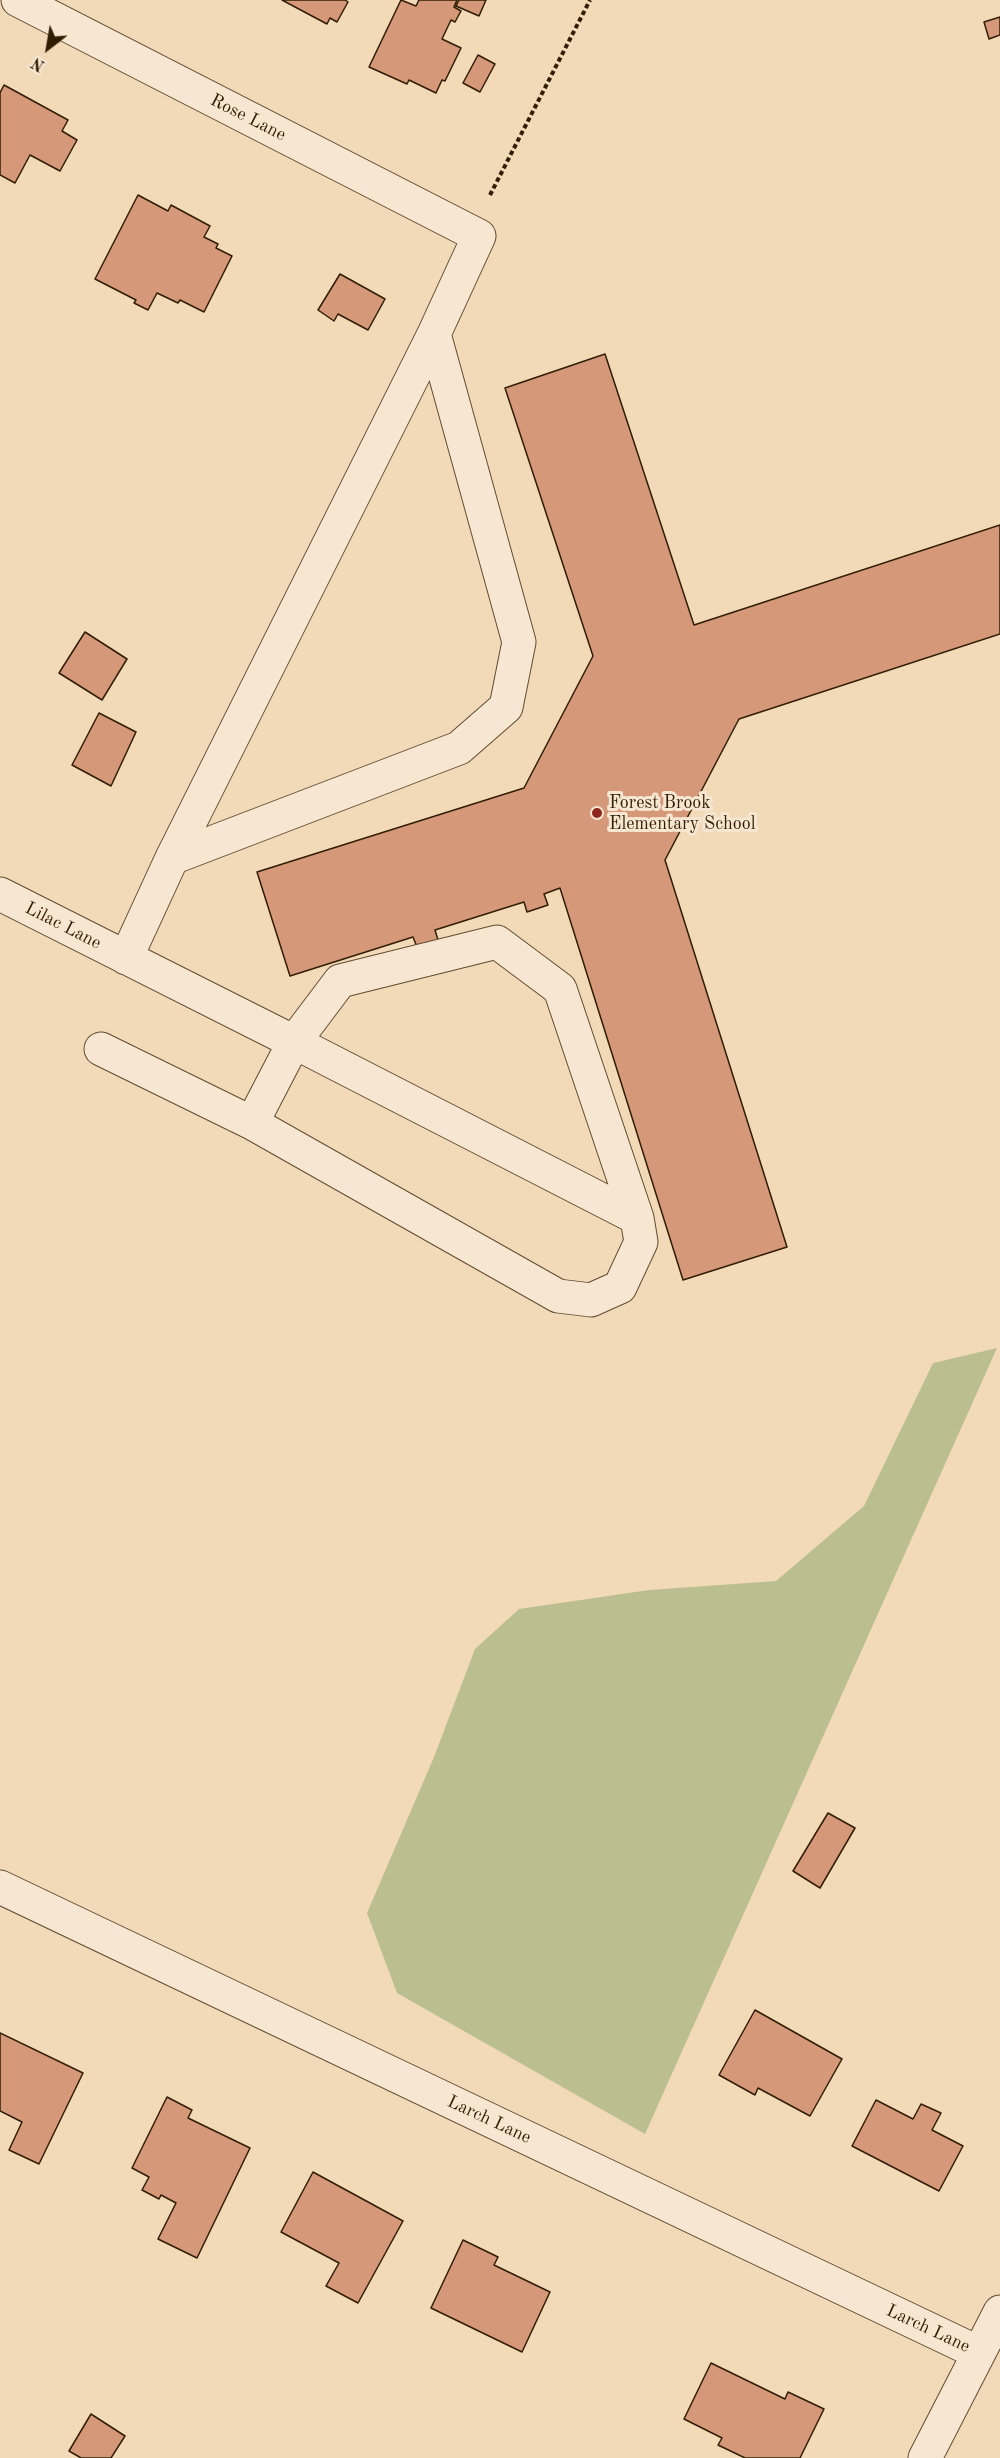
<!DOCTYPE html>
<style>
body{margin:0}
#map{position:relative;width:1000px;height:2458px;overflow:hidden;background:#f2dab9;font-family:"Old Standard TT",serif}
canvas{display:block}
.north{position:absolute;left:18px;top:18px;width:60px;height:60px;-webkit-text-stroke:4px #f7e7d2;paint-order:stroke;rotate:211deg;font-size:16px;font-weight:700;line-height:24px;text-align:center;color:#311d02}
.north::after{content:'';display:block;margin:auto;width:21px;height:27px;background:#311d02;clip-path:polygon(50% 0,100% 100%,50% 72%,0 100%)}
</style>
<div id="map">
<canvas width="1000" height="2458"></canvas>
<div class="north">N</div>
</div>
<script>
const context = document.querySelector('canvas').getContext('2d');
context.lineJoin = 'round';
function fillPath(path, color) { context.fillStyle = color; context.fill(path, 'evenodd'); }
const shape = rows => new Path2D(rows.map(r => 'M' + r).join(''));
function stroke(path, color, width, dash) { context.strokeStyle = color; context.lineWidth = width; context.lineCap = dash ? 'butt' : 'round'; context.setLineDash(dash || []); context.stroke(path); }
function drawText(font, color, halo, rows, align = 'center') {
  context.font = font + ' "Old Standard TT",serif'; context.lineWidth = 6; context.setLineDash([]); context.textBaseline = 'middle'; context.strokeStyle = halo; context.fillStyle = color; for (const [text, x, y, turn = 0] of rows) {
    context.save(); context.translate(x, y); context.rotate((+turn || 0) * Math.PI / 180); context.textAlign = isNaN(turn) ? turn : align; if (halo) context.strokeText(text, 0, 0); context.fillText(text, 0, 0); context.restore();
  }
}
fillPath(shape([
 [997,1348,645,2134,397,1993,367,1913,434,1757,475,1649,519,1609,649,1590,776,1581,864,1506,933,1363]
]), '#bbbf8f');
const building = shape([
 [282,0,345,0,348,2,337,22,330,18,327,24,282,0],
 [401,0,416,6,419,0,457,0,454,7,461,11,455,22,451,20,442,39,461,48,445,81,442,80,436,93,409,80,407,84,369,67,401,0],
 [459,0,486,0,479,16,456,6,459,0],
 [1000,17,1000,35,989,39,984,22,1000,17],
 [478,55,495,64,480,92,463,83,478,55],
 [4,85,68,120,62,131,77,140,60,171,30,155,15,183,0,175,0,93,4,85],
 [138,195,168,211,171,205,210,226,204,237,218,244,216,248,232,256,204,312,180,300,178,303,157,293,148,310,134,303,136,300,95,279,138,195],
 [340,274,385,299,368,330,338,314,334,321,318,310,340,274],
 [605,354,694,625,1000,525,1000,634,739,719,665,860,787,1247,683,1280,560,888,544,894,548,905,527,912,524,902,435,930,438,940,417,947,413,937,290,976,257,872,524,788,593,656,505,388,605,354],
 [85,632,127,659,102,700,59,673,85,632],
 [99,713,136,732,111,786,72,765,99,713],
 [828,1813,855,1828,820,1888,793,1871,828,1813],
 [755,2010,842,2059,810,2116,758,2088,755,2095,719,2075,755,2010],
 [0,2033,83,2073,39,2164,9,2150,22,2122,0,2111,0,2033],
 [167,2097,192,2110,188,2118,250,2148,197,2258,158,2239,176,2203,161,2195,159,2199,142,2190,149,2177,132,2168,167,2097],
 [876,2100,913,2119,921,2104,941,2113,932,2130,963,2146,939,2191,852,2146,876,2100],
 [313,2172,403,2221,358,2303,326,2286,339,2263,281,2232,313,2172],
 [463,2240,498,2257,494,2265,550,2292,522,2352,431,2308,463,2240],
 [711,2363,785,2399,788,2392,824,2409,800,2458,745,2458,718,2445,722,2438,684,2419,711,2363],
 [91,2414,125,2436,111,2458,81,2458,69,2451,91,2414]
]);
fillPath(building, '#d59879');
stroke(building, '#311d02', 1.5);
const minor = shape([
 [18,0,479,236,434,334,172,858,126,958],
 [172,858,459,748,506,707,519,642,434,334],
 [0,894,294,1042,252,1123,101,1049],
 [252,1123,558,1296,591,1300,620,1287,641,1242,637,1218,560,989,497,942,340,981,294,1042,637,1218],
 [0,1887,979,2353],
 [925,2458,1000,2312]
]);
stroke(minor, '#614c30', 35);
stroke(shape([
 [490,195,590,0]
]), '#311d02', 4, [4.5, 3]);
stroke(minor, '#f7e7d2', 33);
for (const [x, y, r, color] of [
 [597,813,6,"#8f2418"]
]) { const dot = new Path2D(); dot.arc(x, y, r, 0, 2 * Math.PI); context.fillStyle = color; context.fill(dot); stroke(dot, '#f7e7d2', 2); }
drawText('18px', '#311d02', '#f7e7d2', [
 ["Rose Lane",248,118,27],
 ["Lilac Lane",63,926,27],
 ["Larch Lane",489,2120,25],
 ["Larch Lane",928,2329,25]
]);
drawText('18px', '#311d02', '#f7e7d2', [
 ["Forest Brook",609,803],
 ["Elementary School",609,824]
], 'left');
</script>
